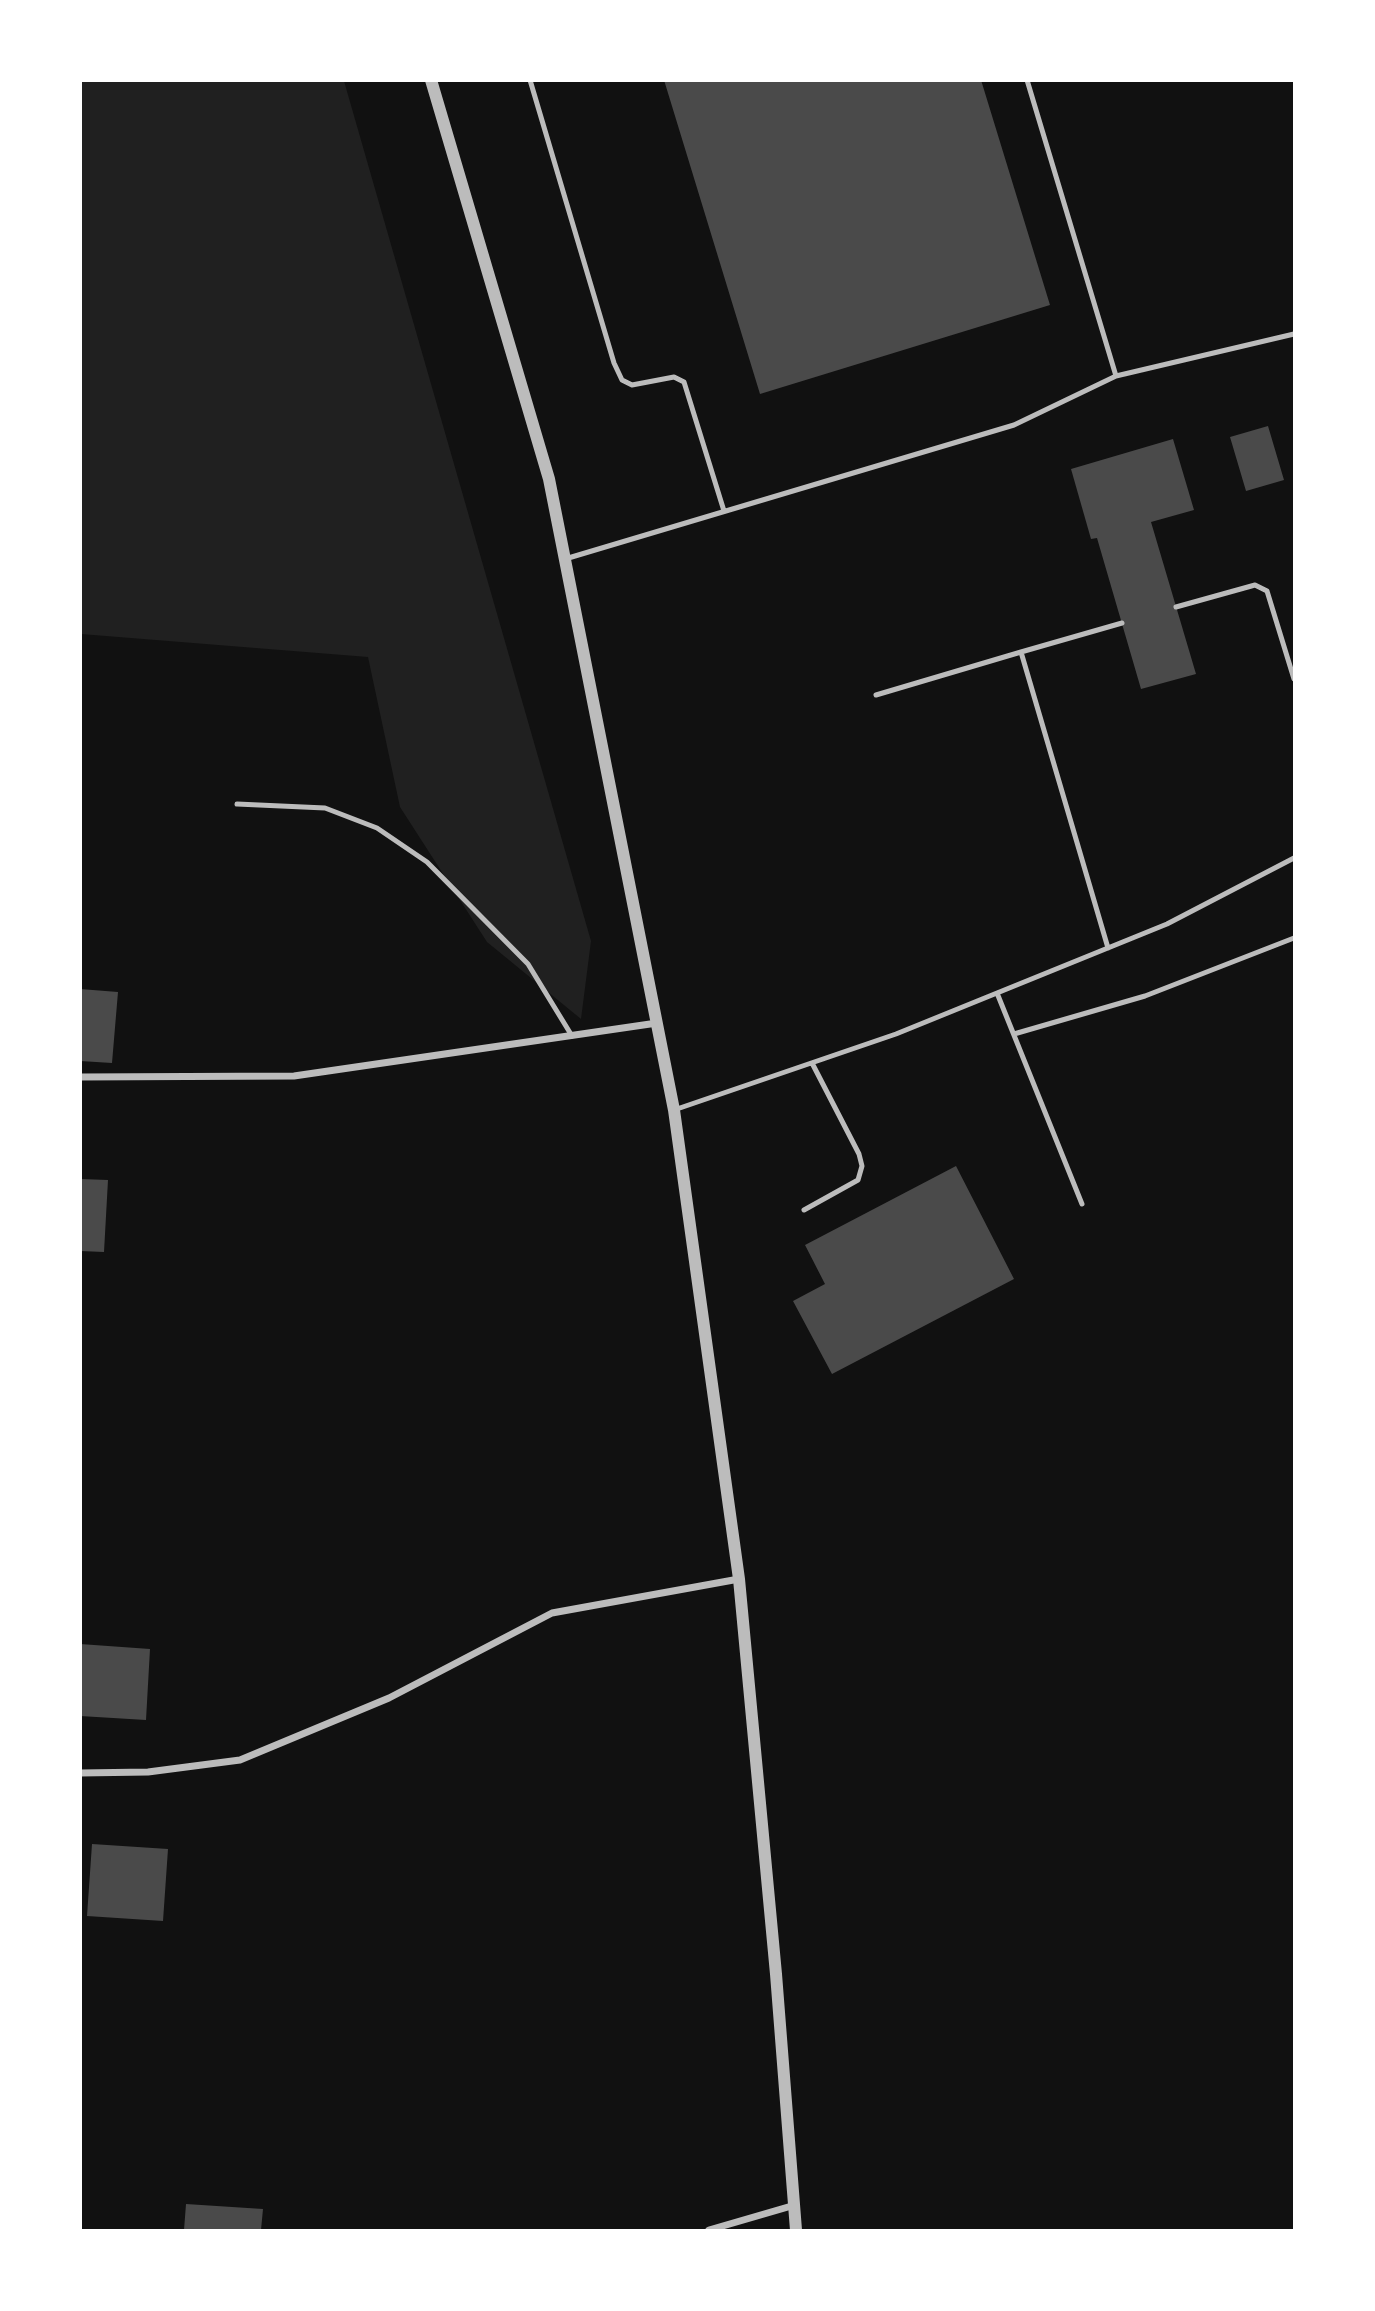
<!DOCTYPE html>
<style>
body{margin:0}
#map{position:relative;width:1375px;height:2311px;overflow:hidden;background:#111;font-family:"Roboto Condensed",sans-serif}
canvas{display:block}
.frame{position:absolute;inset:0;border:82px solid #fff;pointer-events:none}
</style>
<div id="map">
<canvas width="1375" height="2311"></canvas>
<div class="frame"></div>
</div>
<script>
const context = document.querySelector('canvas').getContext('2d');
context.lineJoin = 'round';
function fillPath(path, color) { context.fillStyle = color; context.fill(path, 'evenodd'); }
const shape = rows => new Path2D(rows.map(r => 'M' + r).join(''));
function stroke(path, color, width, dash) { context.strokeStyle = color; context.lineWidth = width; context.lineCap = dash ? 'butt' : 'round'; context.setLineDash(dash || []); context.stroke(path); }
fillPath(shape([
 [80,81,344,81,591,941,581,1019,487,942,400,807,368,657,81,634]
]), '#202020');
fillPath(shape([
 [664,80,981,80,1050,305,760,394],
 [1268,426,1284,480,1246,491,1230,437],
 [1173,439,1194,510,1151,522,1196,674,1141,689,1097,538,1091,539,1071,469],
 [80,989,118,992,112,1063,80,1061],
 [956,1166,1014,1279,832,1374,793,1301,825,1284,805,1245],
 [80,1179,108,1180,104,1252,80,1251],
 [80,1644,150,1649,146,1720,80,1716],
 [92,1844,168,1849,163,1921,87,1916],
 [186,2204,263,2209,261,2230,184,2230]
]), '#4a4a4a');
stroke(shape([
 [530,80,614,363,622,380,632,385,674,377,684,382,724,511],
 [1116,376,1294,334],
 [565,559,1014,425,1116,376,1027,80],
 [1176,607,1255,585,1267,591,1294,679],
 [876,695,1021,652],
 [237,804,325,808,377,828,427,862,528,964,572,1036],
 [1108,948,1021,652,1122,623],
 [997,993,1082,1204],
 [1014,1034,1145,996,1294,938],
 [674,1110,896,1034,1167,924,1294,858],
 [804,1210,858,1180,862,1166,859,1154,812,1063]
]), '#bcbcbc', 5);
stroke(shape([
 [80,1077,294,1076,657,1023],
 [80,1773,148,1772,240,1760,389,1698,552,1613,739,1579],
 [709,2230,795,2205]
]), '#bcbcbc', 7);
stroke(shape([
 [431,80,549,479,674,1110,739,1579,776,1974,796,2230]
]), '#bcbcbc', 12);
</script>
